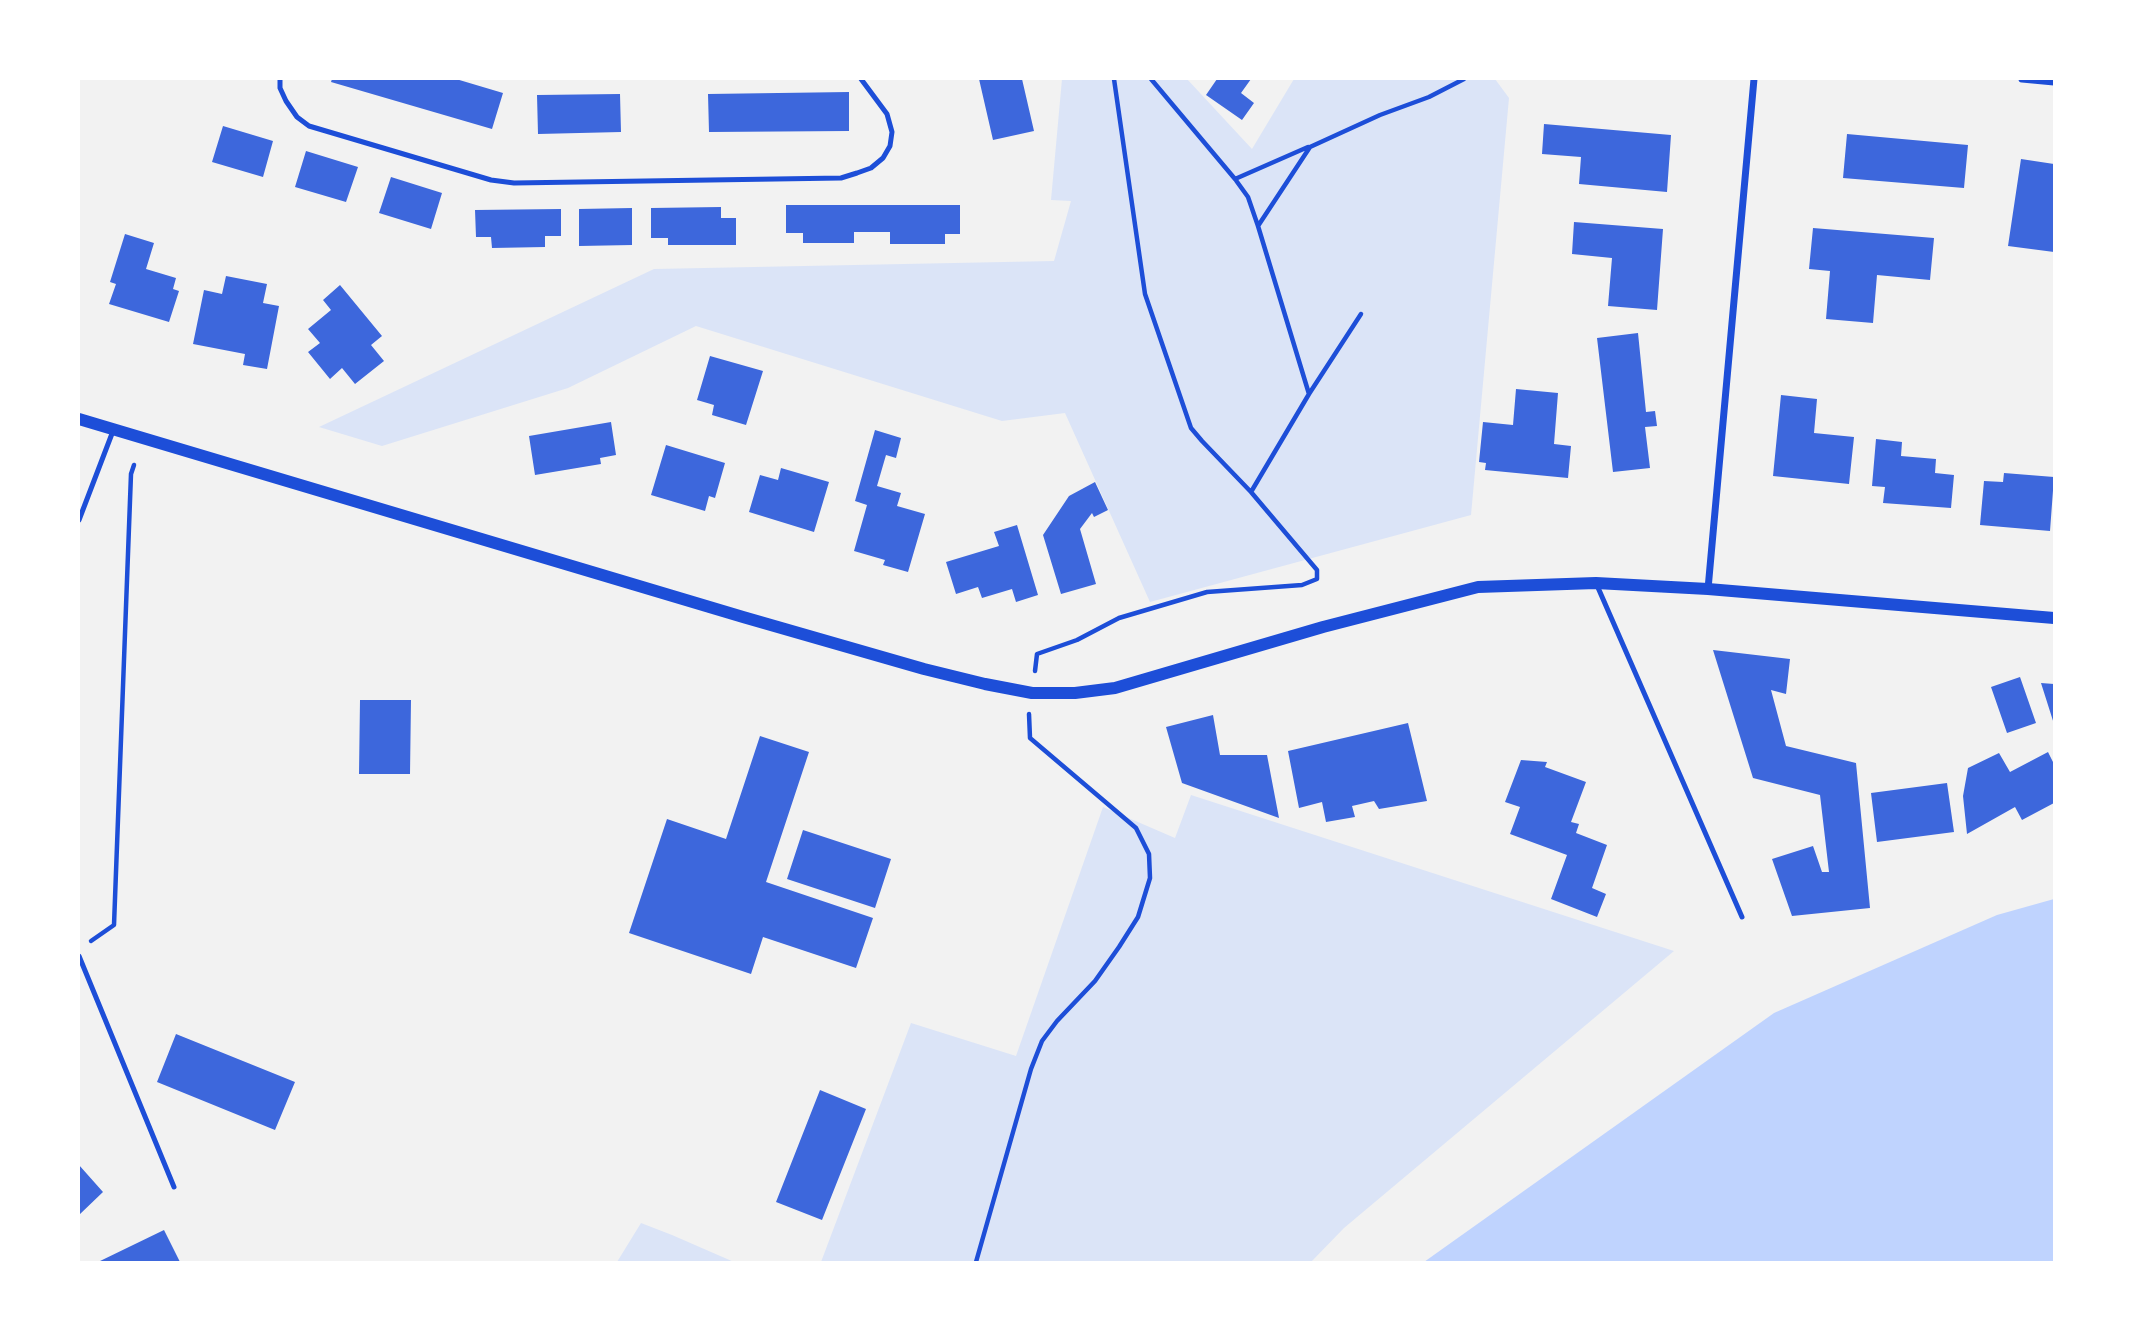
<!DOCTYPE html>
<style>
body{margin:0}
#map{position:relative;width:2133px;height:1341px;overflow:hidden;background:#f2f2f2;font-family:"Noto Serif",serif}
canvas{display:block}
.frame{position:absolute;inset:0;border:80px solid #fff;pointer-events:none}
</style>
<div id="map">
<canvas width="2133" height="1341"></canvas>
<div class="frame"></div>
</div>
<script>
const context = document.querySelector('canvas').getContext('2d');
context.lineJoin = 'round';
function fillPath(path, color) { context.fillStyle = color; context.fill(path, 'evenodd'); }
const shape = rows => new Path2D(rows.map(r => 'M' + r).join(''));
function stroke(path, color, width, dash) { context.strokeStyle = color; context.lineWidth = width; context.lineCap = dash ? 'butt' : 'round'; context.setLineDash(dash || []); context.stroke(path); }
fillPath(shape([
 [1062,79,1187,79,1252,149,1294,79,1495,79,1509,98,1471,515,1150,602,1065,413,1002,421,696,326,568,388,382,446,319,427,654,269,1054,261,1071,201,1051,200],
 [1191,795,1674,951,1344,1228,1311,1262,821,1262,911,1023,1016,1056,1103,807,1175,838],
 [641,1223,672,1235,734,1262,617,1262]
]), '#dbe4f7');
fillPath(shape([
 [2054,899,2054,1262,1424,1262,1774,1013,1997,915]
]), '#bfd3fe');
fillPath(shape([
 [332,79,456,79,503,93,492,129,331,82],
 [979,79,1022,79,1034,131,993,140],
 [1217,79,1251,79,1241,93,1254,103,1242,120,1206,95],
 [849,92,849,131,709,132,708,94],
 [620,94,621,132,538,134,537,95],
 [1544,124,1671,135,1667,192,1579,184,1581,157,1542,154],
 [223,126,273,141,263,177,212,162],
 [1847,134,1968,145,1964,188,1843,178],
 [306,151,358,167,346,202,295,187],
 [2021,159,2054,164,2054,252,2008,246],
 [391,177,442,193,431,229,379,213],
 [786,205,960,205,960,234,945,234,945,244,890,244,890,232,854,232,854,243,803,243,803,233,786,233],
 [721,207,721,218,736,218,736,245,668,245,668,238,651,238,651,208],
 [632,208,632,245,579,246,579,209],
 [561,209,561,236,545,236,545,247,492,248,491,237,476,237,475,210],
 [1574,222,1663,229,1657,310,1608,306,1612,258,1572,254],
 [1813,228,1934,238,1930,280,1877,275,1873,323,1826,319,1830,271,1809,269],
 [125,234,154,243,146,269,176,278,173,289,179,291,169,322,109,304,116,284,110,282],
 [226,276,267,284,263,303,279,306,267,369,243,365,245,354,193,344,204,290,222,294],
 [340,285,382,336,371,345,384,361,355,384,342,368,330,379,308,352,320,343,308,329,331,310,323,300],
 [1638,333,1646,412,1655,411,1657,426,1645,427,1650,468,1613,472,1597,338],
 [710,356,763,371,746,425,712,415,714,405,697,400],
 [1516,389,1558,393,1554,444,1571,446,1568,478,1485,470,1486,463,1479,462,1483,422,1513,425],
 [1781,395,1817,399,1814,433,1854,437,1849,484,1773,476],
 [611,422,616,455,600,458,601,464,535,475,529,436],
 [875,430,901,438,896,458,886,455,877,486,901,493,897,506,925,514,908,572,883,565,885,560,854,551,867,505,855,501],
 [1876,439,1902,442,1901,456,1936,459,1935,473,1954,475,1951,508,1883,503,1885,487,1872,486],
 [666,445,725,463,715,498,709,496,705,511,651,495],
 [781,468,829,482,814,532,749,512,760,475,778,480],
 [2004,473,2054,477,2050,531,1980,525,1984,481,2003,482],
 [1095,482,1108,510,1094,517,1092,513,1080,529,1096,584,1061,594,1043,535,1069,496],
 [1017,525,1038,595,1016,602,1012,589,982,598,978,587,956,594,946,562,999,546,994,532],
 [1713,650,1790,659,1786,694,1771,690,1786,746,1856,763,1870,908,1792,916,1772,859,1813,846,1822,872,1829,872,1820,795,1753,778],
 [2020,677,2036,723,2007,733,1991,687],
 [2041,683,2054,684,2054,724],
 [360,700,411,700,410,774,359,774],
 [1213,715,1220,755,1267,755,1279,818,1182,783,1166,727],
 [1408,723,1427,801,1379,809,1374,801,1352,806,1355,817,1326,822,1322,802,1299,808,1288,751],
 [760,736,809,752,766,882,873,918,856,968,763,937,751,974,629,933,667,819,726,839],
 [2048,752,2054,764,2054,803,2022,820,2015,807,1967,834,1963,796,1968,768,1999,753,2010,772],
 [1521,760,1547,762,1545,767,1586,782,1571,822,1579,824,1576,833,1607,845,1592,888,1606,894,1597,917,1551,899,1567,855,1510,834,1520,807,1505,802],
 [1947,783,1954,832,1877,842,1871,793],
 [803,830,891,859,875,908,787,879],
 [176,1034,295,1082,275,1130,157,1082],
 [820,1090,866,1109,822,1220,776,1202],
 [79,1165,103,1192,79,1215],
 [164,1230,180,1262,98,1262]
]), '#3d67dc');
stroke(shape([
 [1151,79,1235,179,1248,197,1258,226,1309,394],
 [1235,179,1308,147],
 [1258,226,1310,147,1380,115,1429,97,1464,79],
 [1251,492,1309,394,1361,314],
 [1035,671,1037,654,1077,640,1119,618,1207,592,1302,585,1317,579,1317,570,1251,492,1202,441,1191,428,1145,294,1114,79],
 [91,941,114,925,131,474,134,465],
 [976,1262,1031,1069,1042,1041,1057,1021,1095,981,1119,947,1138,917,1150,878,1149,854,1136,828,1030,738,1029,714]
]), '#1d4ed8', 4.5);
stroke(shape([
 [280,79,280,88,286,101,297,117,309,126,491,180,514,183,841,178,857,173,871,168,883,158,890,146,892,132,887,114,861,79],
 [79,520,113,431],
 [1596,583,1742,917],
 [79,956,174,1187]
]), '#1d4ed8', 5);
stroke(shape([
 [2022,79,2054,82],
 [1708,589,1754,79]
]), '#1d4ed8', 7);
stroke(shape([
 [79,419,743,617,924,669,985,684,1032,693,1075,693,1115,688,1323,627,1478,587,1596,583,1708,589,2054,618]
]), '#1d4ed8', 12);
</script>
